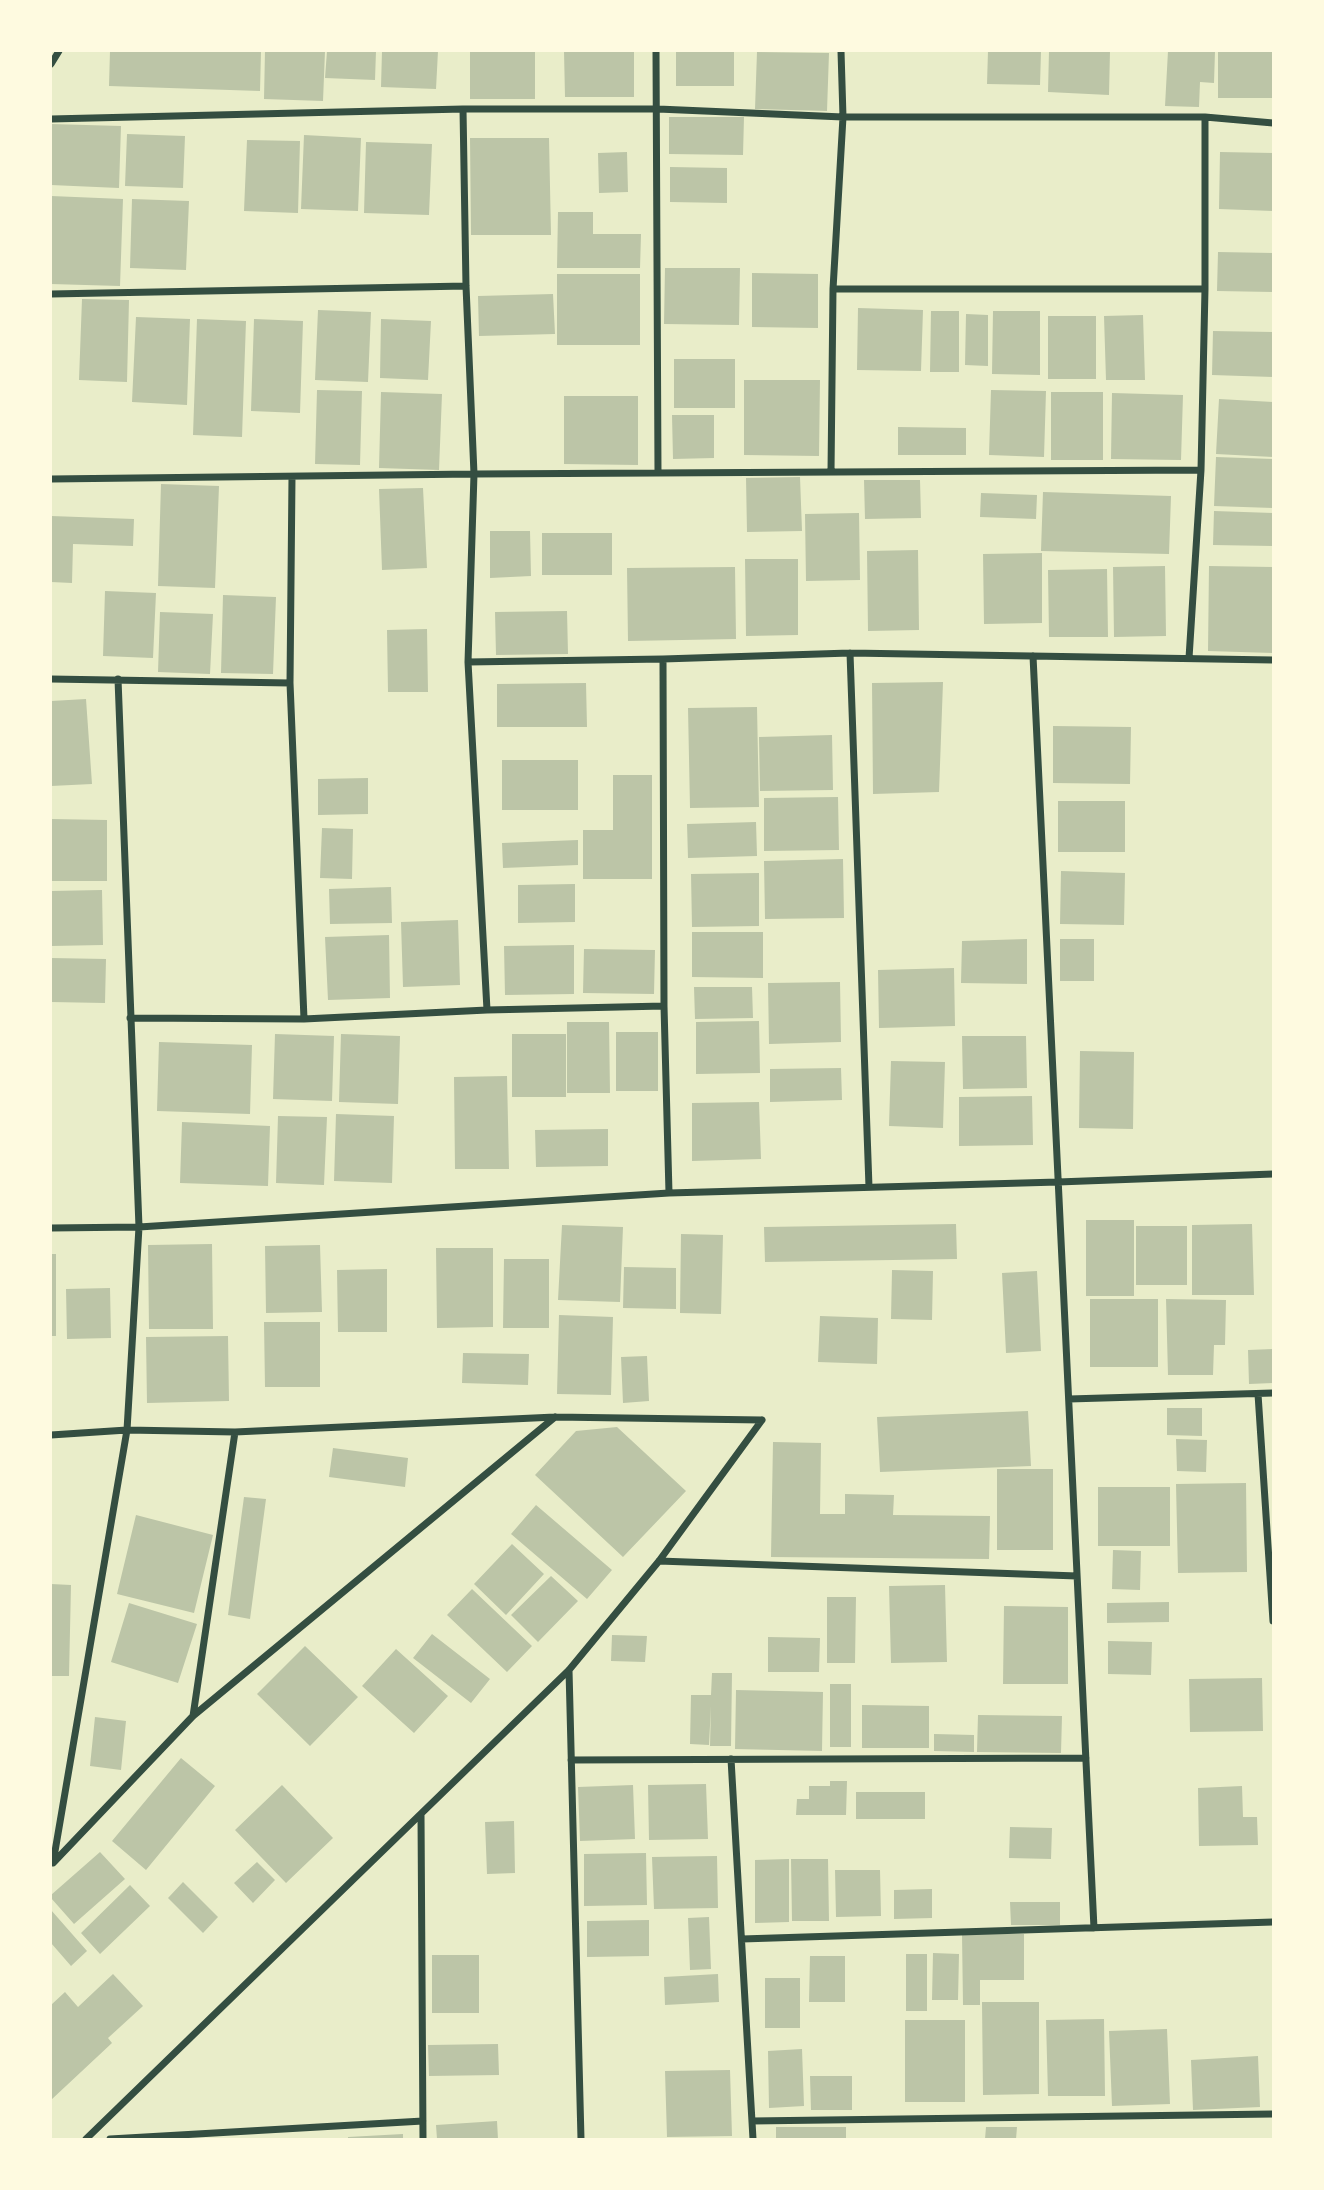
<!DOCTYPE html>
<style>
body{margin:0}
#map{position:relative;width:1324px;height:2190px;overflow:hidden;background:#e9edc9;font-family:"Source Sans 3",sans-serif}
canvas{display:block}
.frame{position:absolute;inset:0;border:52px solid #fefae0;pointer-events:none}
</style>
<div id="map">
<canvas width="1324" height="2190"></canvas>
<div class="frame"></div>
</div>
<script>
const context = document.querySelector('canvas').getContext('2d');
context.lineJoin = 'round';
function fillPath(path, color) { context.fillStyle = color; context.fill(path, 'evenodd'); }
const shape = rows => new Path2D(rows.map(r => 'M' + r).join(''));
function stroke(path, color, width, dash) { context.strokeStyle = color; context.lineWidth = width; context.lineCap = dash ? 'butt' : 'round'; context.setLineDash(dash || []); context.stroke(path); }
fillPath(shape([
 [110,51,261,51,260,91,109,86],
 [265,51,325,51,323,101,264,99],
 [327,51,376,51,375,80,325,78],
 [382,51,438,51,436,89,381,87],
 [470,51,535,51,535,99,470,99],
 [564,51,634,51,634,97,565,97],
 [676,51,734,51,734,86,676,86],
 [988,51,1041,51,1040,85,987,84],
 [1049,51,1110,51,1109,95,1048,92],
 [1168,51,1215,51,1214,83,1200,82,1199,107,1165,106],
 [1218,51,1273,51,1273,98,1218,98],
 [757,52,829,53,827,111,755,109],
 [669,117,744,117,743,155,669,154],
 [51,124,121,126,119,188,51,185],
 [127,134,185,136,183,188,125,186],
 [304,135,361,138,358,211,301,209],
 [470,138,549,138,551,235,471,235],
 [247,140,300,141,298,213,244,211],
 [366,142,432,144,429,215,364,213],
 [627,152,628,192,599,193,598,153],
 [1220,152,1273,153,1273,211,1219,209],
 [670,167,727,168,727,203,670,202],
 [51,196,123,199,120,286,51,284],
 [132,199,189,201,186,270,130,268],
 [558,212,593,212,593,234,641,234,640,268,557,268],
 [1218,252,1273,253,1273,292,1217,291],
 [665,268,740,268,739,325,664,324],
 [752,273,818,274,818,328,752,327],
 [557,274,640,274,640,345,557,345],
 [553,294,555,334,479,336,478,296],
 [82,299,129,300,127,382,79,380],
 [858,308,923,310,921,371,857,370],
 [318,310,371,312,368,382,315,380],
 [931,311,959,311,959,372,930,372],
 [993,311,1040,311,1040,375,992,374],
 [966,314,988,315,988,366,965,365],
 [1143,315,1145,380,1106,380,1104,316],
 [1048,316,1096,316,1096,379,1048,379],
 [136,317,190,319,187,405,132,402],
 [197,319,246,321,242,437,193,435],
 [254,319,303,321,300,413,251,411],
 [381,319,431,321,428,380,380,378],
 [1213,331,1273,332,1273,377,1212,375],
 [674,359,735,359,735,408,674,408],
 [744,380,820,380,819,456,744,455],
 [317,390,362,391,360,465,315,464],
 [991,390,1046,391,1044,457,989,455],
 [381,392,442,394,439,470,379,468],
 [1051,392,1103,392,1103,460,1051,460],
 [1112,393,1183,395,1181,460,1111,459],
 [564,396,638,396,638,465,564,464],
 [1219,399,1273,402,1273,457,1216,454],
 [672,415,714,415,714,458,673,459],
 [898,427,966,428,966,455,898,455],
 [1216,457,1273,459,1273,508,1214,506],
 [800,477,802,531,747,532,746,478],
 [864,480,920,480,921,518,865,519],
 [161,484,219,486,215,588,158,586],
 [423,488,427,568,382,570,379,489],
 [1043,492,1171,496,1169,554,1041,551],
 [981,493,1037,495,1036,519,980,517],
 [1214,511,1273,513,1273,546,1213,545],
 [859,513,860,580,806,581,805,514],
 [51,516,134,519,133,546,73,544,72,583,51,582],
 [490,531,530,531,531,576,490,578],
 [542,533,612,533,612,575,542,575],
 [918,550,919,630,868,631,867,551],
 [1042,553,1042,623,984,624,983,554],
 [745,559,798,559,798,635,746,636],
 [1165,566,1166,636,1114,637,1113,567],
 [1209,566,1273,567,1273,653,1208,651],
 [735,567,736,639,628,641,627,568],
 [1107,569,1108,637,1049,637,1048,570],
 [105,591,156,593,153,658,103,656],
 [223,595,276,597,273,674,221,673],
 [567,611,568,654,496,655,495,612],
 [160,612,213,614,210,674,158,672],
 [427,629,428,692,388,692,387,630],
 [943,682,939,792,873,794,872,683],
 [586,683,587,727,497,727,497,684],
 [86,699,92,784,51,786,51,701],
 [757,707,759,807,690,808,688,708],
 [1053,726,1131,727,1130,784,1053,783],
 [832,735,833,790,760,791,759,737],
 [502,760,578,760,578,810,502,810],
 [613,775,652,775,652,879,583,879,583,830,613,830],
 [368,778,368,814,318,815,318,779],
 [838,797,839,850,764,851,764,798],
 [1058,801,1125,801,1125,852,1058,852],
 [51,819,107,820,107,881,51,881],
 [756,822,757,856,688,858,687,824],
 [322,828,353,829,352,879,320,878],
 [578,840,578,865,503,868,502,843],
 [843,859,844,918,765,919,764,861],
 [1061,871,1125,873,1124,925,1060,924],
 [759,873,759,926,692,927,691,874],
 [575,884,575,922,518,923,518,885],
 [391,887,392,923,330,924,329,889],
 [102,890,103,945,51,946,51,891],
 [458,920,460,985,403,987,401,922],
 [692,932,763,932,763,978,692,977],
 [389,935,390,998,328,1000,325,937],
 [1027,939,1027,984,961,983,962,941],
 [1060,939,1094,939,1094,981,1060,981],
 [574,945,574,994,505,995,504,946],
 [584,949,655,950,654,994,583,993],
 [51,958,106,959,105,1003,51,1002],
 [954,968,955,1026,879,1028,878,970],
 [840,982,841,1042,769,1044,768,983],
 [694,987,752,987,753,1018,695,1019],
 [759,1021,760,1073,696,1074,696,1022],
 [567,1022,609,1022,610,1093,567,1093],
 [616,1032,658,1032,658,1091,616,1091],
 [275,1034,334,1036,332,1101,273,1099],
 [341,1034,400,1036,398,1104,339,1102],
 [512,1034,566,1034,566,1097,512,1097],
 [962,1036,1026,1036,1027,1088,963,1089],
 [159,1042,252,1045,250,1114,157,1111],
 [1080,1051,1134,1052,1133,1129,1079,1128],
 [891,1061,945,1062,943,1128,889,1126],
 [841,1068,842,1100,770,1102,770,1069],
 [507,1076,509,1169,455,1169,454,1077],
 [1032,1096,1033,1145,959,1146,959,1097],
 [759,1102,761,1159,692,1161,692,1103],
 [336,1114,394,1116,392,1183,334,1181],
 [278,1116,327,1117,324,1185,276,1183],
 [182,1122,270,1126,268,1186,180,1183],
 [608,1129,608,1166,536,1167,535,1130],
 [1086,1220,1134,1220,1134,1296,1086,1296],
 [956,1224,957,1259,765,1262,764,1227],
 [1252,1224,1254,1295,1192,1295,1192,1225],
 [562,1225,623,1227,620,1302,558,1300],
 [1136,1226,1187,1226,1187,1285,1136,1285],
 [681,1234,723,1235,721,1314,680,1313],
 [212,1244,213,1329,149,1329,148,1245],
 [320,1245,322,1312,266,1313,265,1246],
 [436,1248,493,1248,493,1327,437,1328],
 [51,1254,56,1254,56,1336,51,1336],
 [504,1259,549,1259,549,1328,503,1328],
 [624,1267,676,1268,676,1309,623,1308],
 [387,1269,387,1332,338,1332,337,1270],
 [892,1270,933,1271,932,1320,891,1319],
 [1037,1271,1041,1351,1006,1353,1002,1273],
 [110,1288,111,1338,67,1339,66,1289],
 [1090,1299,1158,1299,1158,1367,1090,1367],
 [1166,1299,1226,1300,1225,1345,1214,1345,1213,1375,1168,1375],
 [559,1315,613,1317,611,1395,557,1394],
 [820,1316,878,1318,877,1364,818,1362],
 [264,1322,320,1322,320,1387,265,1387],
 [228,1336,229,1401,147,1403,146,1337],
 [1273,1349,1273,1383,1249,1384,1248,1350],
 [463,1353,529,1354,528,1385,462,1383],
 [647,1356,649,1401,623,1403,621,1357],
 [1167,1408,1202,1408,1202,1436,1167,1435],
 [1028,1411,1031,1466,880,1472,877,1417],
 [617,1427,686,1491,623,1557,535,1475,576,1431],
 [1176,1439,1207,1440,1206,1472,1177,1471],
 [773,1442,821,1443,820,1514,845,1514,845,1494,894,1495,893,1515,990,1516,989,1559,771,1557],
 [333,1448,408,1458,405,1487,329,1477],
 [997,1469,1053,1469,1053,1550,997,1550],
 [1246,1483,1247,1572,1178,1573,1176,1484],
 [1098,1487,1170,1487,1170,1546,1098,1546],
 [244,1497,266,1499,250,1619,228,1615],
 [536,1505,612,1570,587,1599,511,1534],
 [136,1515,213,1535,194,1613,117,1594],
 [512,1544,544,1574,506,1615,474,1584],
 [1113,1550,1141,1551,1140,1590,1112,1589],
 [551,1576,578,1601,538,1642,511,1615],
 [51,1584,71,1585,69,1676,51,1676],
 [945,1585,947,1662,891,1663,889,1586],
 [472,1589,532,1646,507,1672,447,1615],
 [827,1597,856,1597,855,1663,827,1663],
 [1169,1602,1169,1622,1107,1623,1107,1603],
 [129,1603,197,1624,178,1683,111,1662],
 [1004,1606,1068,1607,1068,1684,1003,1684],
 [432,1634,490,1679,471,1703,413,1658],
 [612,1635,647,1636,645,1662,611,1661],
 [768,1637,820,1638,819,1672,768,1672],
 [1108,1641,1152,1642,1151,1675,1108,1674],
 [305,1646,358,1697,310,1746,257,1694],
 [396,1649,448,1696,414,1733,362,1686],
 [712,1673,732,1673,731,1746,710,1746,711,1706,709,1745,690,1744,691,1695,711,1695],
 [1262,1678,1263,1731,1190,1732,1189,1679],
 [830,1684,851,1684,851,1747,830,1747],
 [736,1690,823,1692,822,1751,735,1749],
 [862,1705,929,1706,929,1748,862,1748],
 [978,1715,1062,1716,1061,1753,977,1752],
 [95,1717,126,1721,121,1770,90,1766],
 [934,1734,974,1735,974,1752,934,1751],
 [181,1758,215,1786,146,1870,112,1841],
 [830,1781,847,1781,846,1815,796,1815,797,1799,809,1799,809,1786,830,1786],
 [706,1784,708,1839,649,1840,648,1785],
 [282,1785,333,1838,286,1883,235,1830],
 [633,1785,635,1839,580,1841,578,1787],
 [1242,1786,1243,1817,1257,1817,1258,1845,1199,1846,1198,1788],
 [856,1792,925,1792,925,1819,856,1819],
 [514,1821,515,1873,487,1874,485,1822],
 [1010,1827,1052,1828,1051,1859,1009,1858],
 [100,1852,125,1879,74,1924,51,1898,51,1895],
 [646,1853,647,1905,584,1906,584,1854],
 [717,1856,718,1908,654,1909,652,1857],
 [789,1859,789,1922,755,1923,755,1860],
 [791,1859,828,1859,829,1921,792,1921],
 [257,1862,275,1880,253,1903,234,1883],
 [835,1870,880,1870,881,1916,836,1917],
 [183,1882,218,1917,203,1933,168,1898],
 [130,1885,150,1906,100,1954,81,1933],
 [932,1889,932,1918,894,1919,894,1890],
 [1010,1902,1060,1902,1060,1925,1011,1925],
 [51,1910,87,1951,71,1966,51,1943],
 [709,1917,711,1969,690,1970,688,1918],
 [649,1920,649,1956,587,1957,587,1921],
 [962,1934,1024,1934,1024,1980,980,1980,980,2005,963,2005],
 [933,1953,959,1954,958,2000,932,2000],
 [906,1954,927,1954,927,2011,906,2011],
 [432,1955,479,1955,479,2013,432,2013],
 [810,1956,845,1956,845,2002,809,2002],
 [113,1974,143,2006,108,2038,112,2043,51,2100,51,2005,65,1992,78,2007],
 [718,1974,719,2002,665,2005,664,1977],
 [765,1978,800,1978,800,2028,765,2028],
 [982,2002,1039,2002,1039,2094,983,2095],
 [1104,2019,1105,2096,1048,2096,1046,2020],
 [905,2020,965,2020,965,2102,905,2102],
 [1167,2029,1170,2104,1112,2106,1109,2031],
 [498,2044,499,2075,429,2076,428,2045],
 [802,2049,804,2106,769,2108,768,2051],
 [1258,2056,1260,2107,1193,2110,1191,2060],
 [730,2070,732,2136,667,2137,665,2071],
 [810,2076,852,2076,852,2110,811,2110],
 [497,2121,498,2139,437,2139,436,2125],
 [776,2127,846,2127,846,2139,776,2139],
 [986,2127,1017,2127,1016,2139,985,2139],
 [403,2134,403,2139,348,2139,348,2137]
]), '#bcc5a7');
stroke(shape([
 [656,51,658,473],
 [51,64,59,51],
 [463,109,466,286,474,474,468,662,487,1010],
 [51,119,463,109,658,109,843,117,1205,117,1273,123],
 [833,289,1205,289],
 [51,294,466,286],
 [831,472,833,289,843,117,841,51],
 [292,477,290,683,304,1019],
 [51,479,474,474,1201,470],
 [850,653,869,1187],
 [1033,656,1094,1928],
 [1189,658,1201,470,1205,289,1205,117],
 [663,659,664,1006,669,1193],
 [468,662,663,659,850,653,1273,660],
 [51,679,290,683],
 [130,1018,304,1019,487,1010,664,1006],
 [51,1228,139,1227,669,1193,1058,1182,1273,1174],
 [1258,1394,1273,1621],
 [1069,1399,1273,1393],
 [51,1435,127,1430,235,1432,555,1417,762,1420],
 [659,1561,1077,1576],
 [569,1670,581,2139],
 [193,1716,235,1432],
 [731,1759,753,2139],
 [571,1760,1086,1758],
 [421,1814,423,2139],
 [54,1862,193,1716,555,1417],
 [53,1863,127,1430,139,1227,118,679],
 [742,1939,1273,1922],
 [752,2121,1273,2114],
 [86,2139,569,1670,659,1561,762,1420],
 [110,2139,423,2121]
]), '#344e41', 7);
</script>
